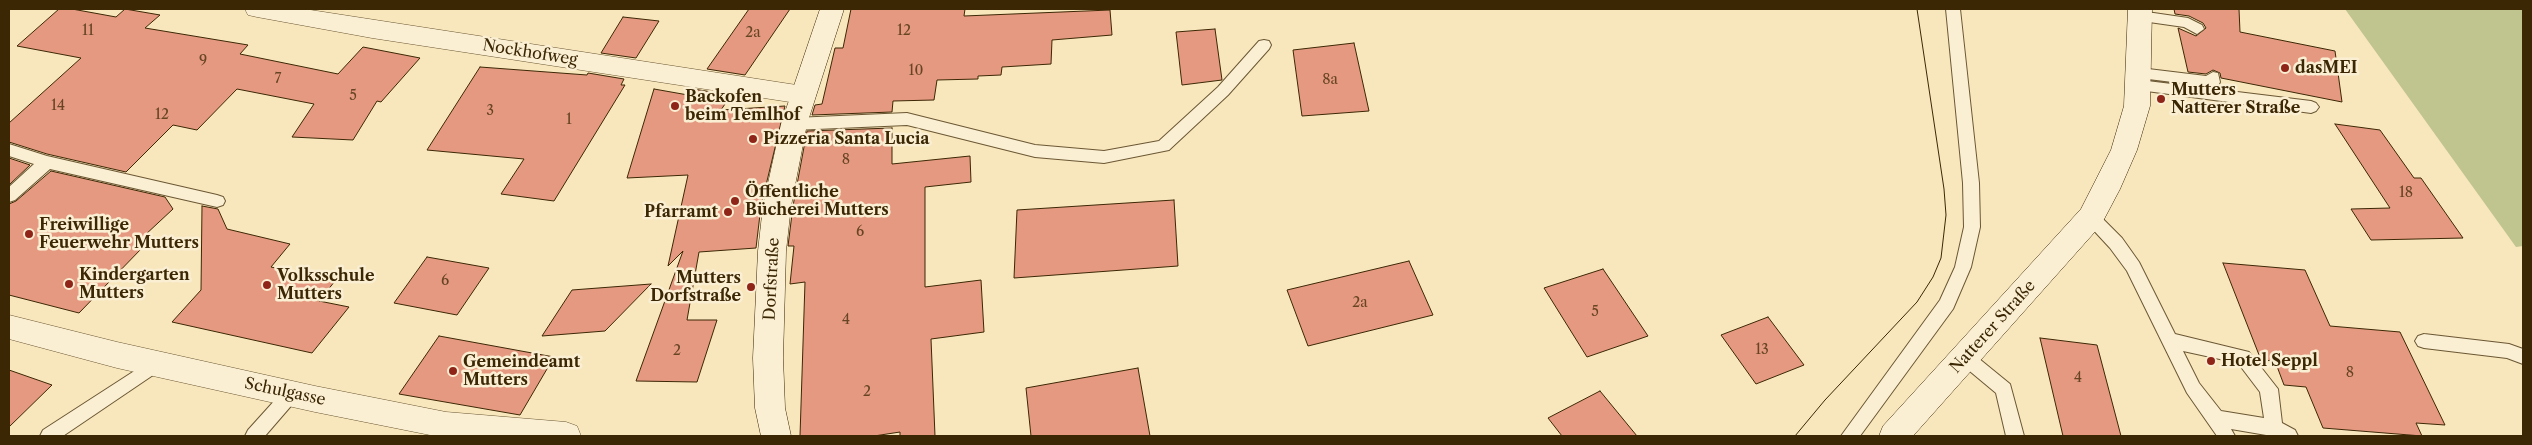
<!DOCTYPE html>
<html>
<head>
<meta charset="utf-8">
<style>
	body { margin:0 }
	#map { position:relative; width:2532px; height:445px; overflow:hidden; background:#f8e6bc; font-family:"Libre Caslon Text",serif }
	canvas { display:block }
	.frame { position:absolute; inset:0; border:10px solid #3c2705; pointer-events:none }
</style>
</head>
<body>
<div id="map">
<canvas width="2532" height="445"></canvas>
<div class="frame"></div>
</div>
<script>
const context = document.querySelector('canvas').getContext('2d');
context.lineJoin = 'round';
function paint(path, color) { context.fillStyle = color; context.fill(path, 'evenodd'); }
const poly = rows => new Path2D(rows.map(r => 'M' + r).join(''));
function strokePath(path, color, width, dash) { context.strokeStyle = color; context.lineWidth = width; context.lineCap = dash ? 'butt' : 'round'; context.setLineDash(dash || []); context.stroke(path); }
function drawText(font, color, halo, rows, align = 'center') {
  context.font = font + ' "Libre Caslon Text",serif'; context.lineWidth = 5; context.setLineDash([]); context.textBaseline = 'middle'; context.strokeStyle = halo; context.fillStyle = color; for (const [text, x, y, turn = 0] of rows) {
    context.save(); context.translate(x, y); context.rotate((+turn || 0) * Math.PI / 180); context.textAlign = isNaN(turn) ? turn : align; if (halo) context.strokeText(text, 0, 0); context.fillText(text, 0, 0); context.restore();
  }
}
const green = poly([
	[2345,9,2523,9,2523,246,2516,247]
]);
const building = poly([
	[59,9,72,9,116,17,125,9,160,15,145,28,248,45,240,54,338,74,363,47,420,58,381,102,377,101,353,140,292,137,314,104,237,89,197,130,173,125,126,172,47,154,9,142,9,123,81,58,17,46,59,9],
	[749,9,790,9,745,75,707,69,749,9],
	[851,9,965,9,964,16,1110,10,1112,35,1052,40,1051,64,1002,67,1001,75,978,76,978,79,937,80,934,100,893,101,892,112,812,115,815,105,822,104,835,48,843,48,851,9],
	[2174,9,2239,9,2240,32,2335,51,2342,102,2221,78,2220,73,2213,70,2206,74,2188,72,2178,28,2196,36,2206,28,2203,23,2189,16,2175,14,2174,9],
	[623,17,659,21,636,58,601,53,623,17],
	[1215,29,1222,80,1182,85,1176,32,1215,29],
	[1354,43,1369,111,1302,116,1293,50,1354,43],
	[480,67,587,75,588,73,624,79,621,85,625,85,554,201,501,194,524,159,427,150,480,67],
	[654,89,688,95,693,89,731,95,721,110,785,106,761,206,756,248,699,252,687,320,717,320,697,382,636,381,683,251,668,266,688,175,627,178,654,89],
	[2335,124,2380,130,2414,178,2421,178,2463,238,2371,240,2351,209,2390,208,2335,124],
	[892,128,892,164,970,156,971,182,925,187,925,287,981,280,984,332,931,339,935,436,900,436,900,432,874,436,800,436,805,282,790,284,794,246,788,246,793,206,807,131,892,128],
	[9,158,30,165,9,185,9,158],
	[51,171,165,197,173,209,144,236,142,248,79,313,9,295,9,204,16,201,51,171],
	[1174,200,1178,266,1014,278,1017,210,1174,200],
	[202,206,218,209,227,229,290,244,271,267,335,281,319,301,349,307,312,353,172,322,201,290,202,206],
	[427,257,489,268,457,315,394,303,427,257],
	[1409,261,1433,315,1308,346,1287,290,1409,261],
	[2223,263,2305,270,2330,326,2400,332,2445,425,2416,423,2422,436,2323,428,2306,387,2284,385,2275,361,2261,360,2223,263],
	[1603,269,1648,336,1587,357,1544,288,1603,269],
	[651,284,605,331,542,336,572,290,651,284],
	[1768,317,1804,365,1756,384,1721,335,1768,317],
	[439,336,554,357,520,415,399,394,439,336],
	[2040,338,2097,345,2121,436,2063,436,2040,338],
	[1138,368,1150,436,1031,436,1026,388,1138,368],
	[9,370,52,385,9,427,9,370],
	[1600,391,1637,436,1562,436,1548,418,1600,391]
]);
const lane = poly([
	[1946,9,1960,9,1979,183,1980,227,1971,267,1953,309,1860,436,1841,436,1940,300,1955,267,1964,227,1963,183,1946,9],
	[2140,11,2188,18,2202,25,2204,29,2197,34,2184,27,2135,20,2133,16,2140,11],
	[1264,40,1269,41,1271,45,1269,49,1228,95,1169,150,1104,163,1035,157,907,125,794,130,789,128,786,124,789,120,794,118,907,113,1035,145,1104,151,1159,141,1218,87,1259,41,1264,40],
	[2140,68,2206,76,2213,72,2218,73,2220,82,2218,86,2213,87,2140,78,2135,77,2133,73,2135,69,2140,68],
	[2139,80,2311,101,2316,103,2319,107,2316,111,2311,113,2139,90,2134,89,2132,85,2134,81,2139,80],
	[9,144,47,156,217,195,223,197,225,201,223,205,217,207,50,169,15,200,9,202,9,187,34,164,9,156,9,144],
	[2091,211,2097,213,2122,238,2139,262,2175,334,2249,352,2278,389,2282,423,2295,430,2298,436,2272,436,2231,429,2235,436,2217,436,2187,393,2127,271,2110,248,2085,221,2083,217,2085,213,2091,211],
	[2183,351,2238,363,2260,392,2264,418,2221,411,2199,383,2183,351],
	[2424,334,2509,344,2523,349,2523,364,2507,358,2424,348,2418,346,2415,341,2418,336,2424,334],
	[1966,351,1972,353,2010,384,2024,436,2006,436,1996,393,1960,363,1957,358,1960,353,1966,351],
	[156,357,162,359,165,364,162,369,63,436,40,436,43,430,156,357],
	[291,386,297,389,300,394,297,399,265,436,245,436,248,430,285,389,291,386]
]);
const street = poly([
	[245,9,304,9,803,86,812,88,816,95,812,102,803,104,372,38,257,17,248,15,245,9],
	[9,315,117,342,315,386,446,412,566,422,577,426,581,436,435,436,315,412,117,368,9,339,9,315]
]);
const secondary = poly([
	[820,9,844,9,807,124,791,206,786,251,783,358,785,408,791,436,761,436,755,408,753,358,758,251,763,206,781,124,820,9],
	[2128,9,2152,9,2150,106,2137,150,2120,189,2101,225,1913,436,1879,436,1883,426,2081,209,2111,150,2124,106,2128,9]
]);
const tram = poly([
	[1795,436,1825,400,1917,302,1933,277,1941,258,1946,215,1944,189,1917,9]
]);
const markers = [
	[2285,68,5,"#8f2418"],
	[2161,99,5,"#8f2418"],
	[675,106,5,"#8f2418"],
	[753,139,5,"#8f2418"],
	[735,201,5,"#8f2418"],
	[728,212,5,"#8f2418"],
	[29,234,5,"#8f2418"],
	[69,284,5,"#8f2418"],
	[267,285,5,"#8f2418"],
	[751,287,5,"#8f2418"],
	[2211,361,5,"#8f2418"],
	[453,371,5,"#8f2418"]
];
const numberNames = [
	["11",88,31],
	["12",904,31],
	["2a",753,33],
	["9",203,61],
	["10",916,71],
	["7",278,79],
	["8a",1330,80],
	["5",353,96],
	["14",58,106],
	["3",490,111],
	["12",162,115],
	["1",569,120],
	["8",846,160],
	["18",2406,193],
	["6",860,232],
	["6",445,281],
	["2a",1360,303],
	["5",1595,312],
	["4",846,320],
	["13",1762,350],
	["2",677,351],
	["8",2350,373],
	["4",2078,378],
	["2",867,392]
];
const streetNames = [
	["Nockhofweg",530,53,9],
	["Dorfstraße",772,279,-87],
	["Natterer Straße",1993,327,-48],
	["Schulgasse",285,392,12]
];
const poiNames = [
	["dasMEI",2295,68],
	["Mutters",2171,90],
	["Natterer Straße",2171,108],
	["Backofen",685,97],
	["beim Temlhof",685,115],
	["Pizzeria Santa Lucia",763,139],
	["Öffentliche",745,192],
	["Bücherei Mutters",745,210],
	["Pfarramt",718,212,"right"],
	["Freiwillige",39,225],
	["Feuerwehr Mutters",39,243],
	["Kindergarten",79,275],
	["Mutters",79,293],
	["Volksschule",277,276],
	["Mutters",277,294],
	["Mutters",741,278,"right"],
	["Dorfstraße",741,296,"right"],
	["Hotel Seppl",2221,361],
	["Gemeindeamt",463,362],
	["Mutters",463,380]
];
paint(green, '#c0c48e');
paint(building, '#e59981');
strokePath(building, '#3c2705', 1);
strokePath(lane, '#6b5733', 2);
strokePath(street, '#6b5733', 1);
strokePath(secondary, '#3c2705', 1);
paint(lane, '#faefd3');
paint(street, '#faefd3');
paint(secondary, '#faefd3');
strokePath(tram, '#3c2705', 1);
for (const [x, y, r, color] of markers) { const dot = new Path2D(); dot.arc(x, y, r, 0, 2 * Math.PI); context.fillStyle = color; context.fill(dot); strokePath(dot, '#faefd3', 2); }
drawText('14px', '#664424', null, numberNames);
drawText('16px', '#3c2705', '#faefd3', streetNames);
drawText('bold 16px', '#3c2705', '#faefd3', poiNames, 'left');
</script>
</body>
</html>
